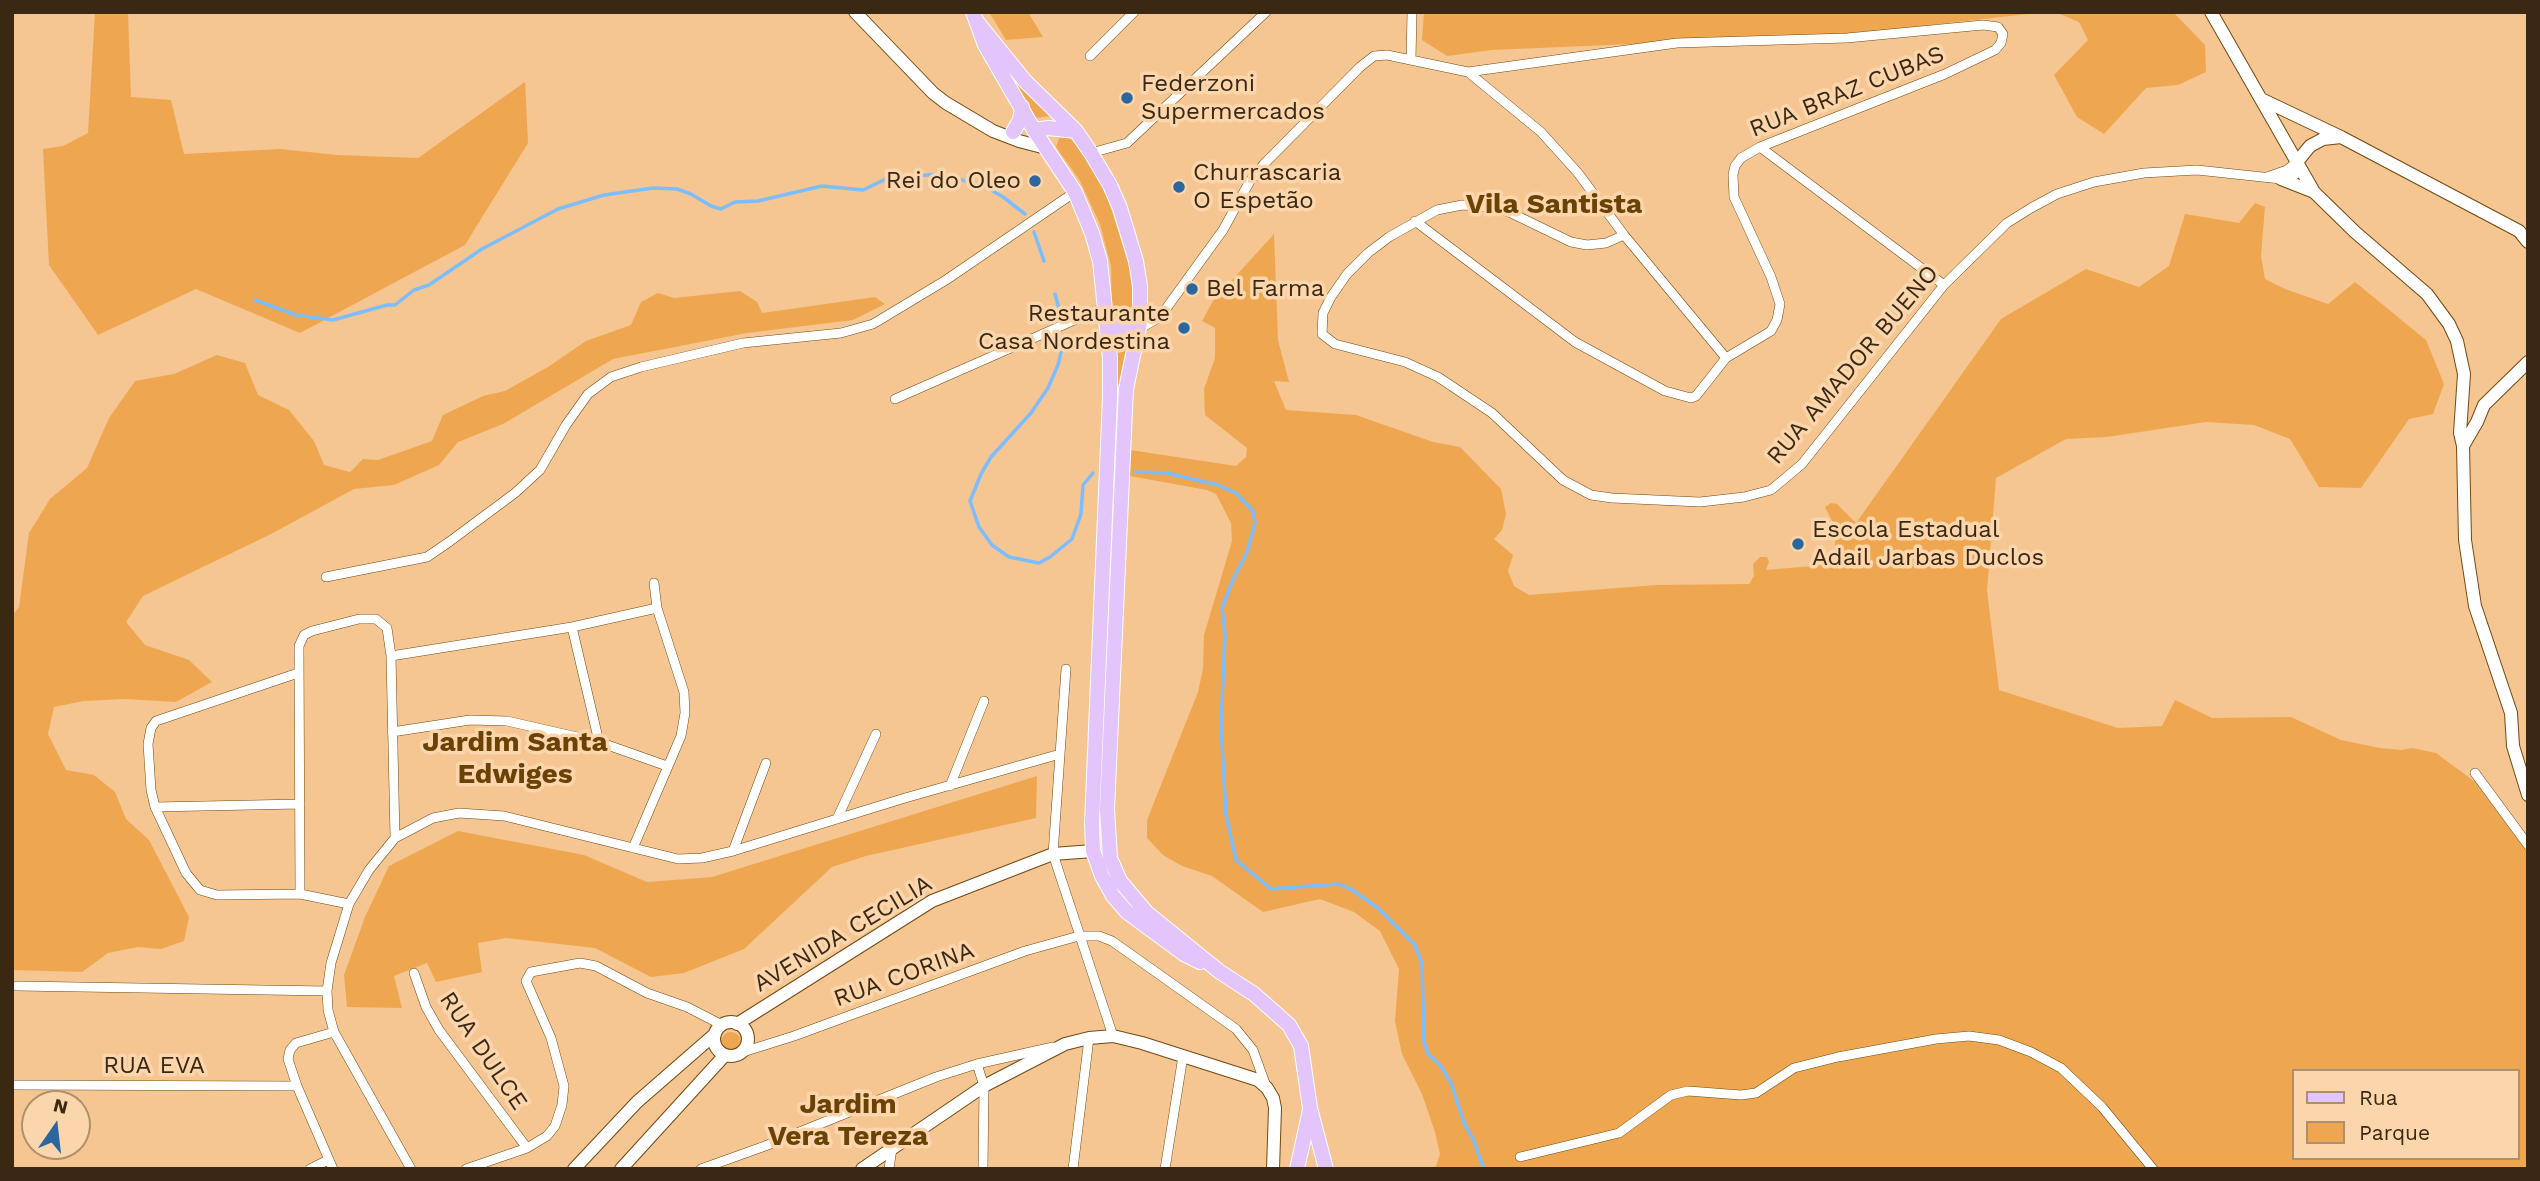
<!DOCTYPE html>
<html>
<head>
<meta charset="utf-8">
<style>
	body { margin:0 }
	#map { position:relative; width:2540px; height:1181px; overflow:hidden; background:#f5c691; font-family:"Work Sans",sans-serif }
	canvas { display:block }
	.frame { position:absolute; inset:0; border:14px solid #3a2813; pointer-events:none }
	.legend { position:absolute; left:2292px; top:1069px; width:228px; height:91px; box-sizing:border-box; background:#fbd5ab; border:2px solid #ae906e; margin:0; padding:9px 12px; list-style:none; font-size:21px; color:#3a2813 }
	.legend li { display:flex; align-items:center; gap:14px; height:35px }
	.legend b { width:35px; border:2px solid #ae906e }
	.north { position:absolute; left:21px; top:1090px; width:70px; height:70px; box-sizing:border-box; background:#fbd5ab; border:2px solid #ae906e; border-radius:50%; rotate:14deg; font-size:19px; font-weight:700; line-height:28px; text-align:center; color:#3a2813 }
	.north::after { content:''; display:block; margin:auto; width:24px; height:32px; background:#2b669e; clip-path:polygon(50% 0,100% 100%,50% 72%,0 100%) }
</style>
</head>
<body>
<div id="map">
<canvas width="2540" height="1181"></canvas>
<div class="frame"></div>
<ul class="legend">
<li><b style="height:9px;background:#e3c4fb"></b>Rua</li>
<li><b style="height:19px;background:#eea750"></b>Parque</li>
</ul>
<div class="north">N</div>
</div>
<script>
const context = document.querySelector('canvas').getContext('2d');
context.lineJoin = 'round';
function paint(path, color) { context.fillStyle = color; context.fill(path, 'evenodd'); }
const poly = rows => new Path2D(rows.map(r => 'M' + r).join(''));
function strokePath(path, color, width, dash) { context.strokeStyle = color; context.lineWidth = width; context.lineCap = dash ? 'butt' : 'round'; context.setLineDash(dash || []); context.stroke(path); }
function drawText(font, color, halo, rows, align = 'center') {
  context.font = font + ' "Work Sans",sans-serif'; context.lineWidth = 7; context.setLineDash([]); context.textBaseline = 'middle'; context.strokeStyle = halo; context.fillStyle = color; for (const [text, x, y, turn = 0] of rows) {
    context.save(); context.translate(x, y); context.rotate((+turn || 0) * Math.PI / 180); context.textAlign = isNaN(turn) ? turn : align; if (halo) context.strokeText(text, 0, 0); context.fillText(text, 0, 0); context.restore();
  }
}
const green = poly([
	[95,12,128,12,131,97,171,100,184,154,280,149,337,155,418,158,525,82,528,143,465,245,300,333,196,289,98,335,49,265,43,149,63,146,88,133],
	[989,12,1028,12,1043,37,1006,40],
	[1424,12,2046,12,1841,35,1492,50,1447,56,1422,40],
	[2055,12,2173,12,2205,45,2206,72,2178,85,2146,88,2104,134,2077,117,2054,75,2088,40,2079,22],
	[1007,69,1052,116,1034,118],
	[1060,136,1069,137,1082,152,1101,184,1109,202,1129,266,1135,302,1129,320,1123,322,1116,318,1112,312,1111,266,1100,224,1079,179,1056,147],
	[2255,203,2265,207,2261,256,2265,279,2285,289,2328,304,2355,282,2426,340,2444,384,2433,414,2409,419,2361,488,2319,487,2290,439,2254,425,2206,422,2107,437,2066,439,1996,478,1987,590,1999,690,2118,728,2162,726,2175,700,2212,718,2291,717,2341,740,2380,748,2402,750,2412,748,2436,753,2478,784,2528,852,2528,1169,1435,1169,1440,1154,1435,1132,1422,1094,1402,1054,1395,1021,1399,969,1380,931,1354,912,1320,899,1263,912,1212,876,1182,866,1163,855,1147,838,1147,820,1198,692,1203,669,1204,635,1232,541,1231,523,1216,494,1207,490,1130,476,1130,450,1236,466,1246,457,1247,448,1205,415,1204,389,1215,358,1215,328,1202,321,1213,301,1274,234,1278,340,1289,382,1274,381,1286,410,1356,415,1433,442,1460,447,1501,489,1506,514,1502,530,1494,539,1513,555,1508,571,1514,586,1529,595,1656,585,1749,584,1754,576,1753,564,1760,557,1767,557,1769,562,1766,570,1836,564,1834,525,1825,507,1831,503,1837,504,1856,523,2001,319,2086,269,2139,287,2169,266,2185,214,2239,223],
	[2293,1071,2517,1071,2517,1158,2293,1158],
	[740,291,757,302,762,313,875,297,885,304,853,320,747,333,613,359,503,424,458,442,439,465,394,485,354,489,273,533,143,596,126,622,145,645,189,660,212,682,176,702,125,699,84,701,54,707,48,734,66,770,94,775,115,792,126,819,149,840,189,917,184,941,161,949,138,947,108,953,82,972,12,970,12,616,19,607,29,533,50,499,87,468,109,418,135,381,174,374,217,355,245,363,258,395,289,410,314,441,324,465,350,472,363,459,378,460,432,441,443,415,483,396,505,391,548,367,586,341,631,325,641,302,658,293,674,298],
	[1115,343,1127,344,1116,396],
	[1037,776,1036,818,866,856,832,867,744,949,684,973,651,977,595,948,506,938,478,943,482,972,436,982,427,963,394,976,402,1008,347,1007,344,975,365,917,389,866,458,831,584,855,647,882,712,877],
	'721 1042a10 10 0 1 1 20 0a10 10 0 1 1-20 0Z'
]);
const stream = poly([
	[1034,232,1044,261],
	[1055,294,1061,316],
	[255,300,296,315,333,320,387,305,395,305,414,290,429,285,482,249,558,209,604,195,653,188,677,189,691,194,711,206,721,209,735,202,758,201,822,186,863,190,888,178,940,174,984,186,1003,197,1025,214],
	[1065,336,1058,365,1048,388,1031,413,991,457,981,474,970,501,979,527,992,545,1009,557,1039,563,1050,557,1072,539,1081,514,1083,485,1093,473],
	[1135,472,1167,473,1218,485,1236,493,1253,511,1255,523,1247,552,1232,582,1222,608,1225,634,1221,726,1226,815,1236,860,1271,889,1338,884,1351,889,1378,908,1415,945,1422,964,1424,1042,1428,1054,1440,1065,1451,1083,1464,1123,1473,1139,1484,1169]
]);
const street = poly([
	[1090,56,1134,12],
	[1411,60,1412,12],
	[1760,147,1944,285],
	[1091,153,1127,143,1266,12],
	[2267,177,2287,170,2297,162],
	[1415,221,1575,342,1665,391,1691,398,1696,396,1726,358,1771,331,1777,320,1780,304,1771,277,1734,197,1733,175,1735,166,1741,158,1760,147,1945,74,1995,50,2001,43,2003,34,1998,27,1983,25,1847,38,1677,43,1468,72],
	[1624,235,1606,243,1587,245,1571,242,1509,212,1488,207,1462,205,1437,210,1389,237,1368,253,1347,274,1331,297,1323,313,1322,334,1335,344,1405,362,1438,377,1492,413,1563,480,1591,495,1612,498,1700,502,1744,497,1771,490,1802,464,1944,285,2007,223,2031,208,2057,194,2094,182,2144,173,2197,170,2281,179,2291,178,2301,170],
	[1139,329,1160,317,1223,230,1250,181,1264,164,1360,67,1374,56,1387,55,1468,72,1541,132,1578,173,1624,235,1726,358],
	[895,399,1104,307],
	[326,577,427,557,449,542,515,493,540,470,566,425,588,394,611,377,641,367,743,343,841,333,873,324,946,280,1075,192],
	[572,627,599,742],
	[391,656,572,627,657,608],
	[1066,669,1053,854,1113,1036],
	[298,673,156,721,151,728,148,744,151,790,155,807,186,873,200,890,217,895,300,894,349,904],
	[392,732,470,720,507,721,599,742,667,766],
	[2475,773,2528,845],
	[950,786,984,701],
	[155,807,300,804],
	[837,819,876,734],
	[633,848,681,736,685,713,684,692,657,608,654,583],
	[733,851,766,763],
	[300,894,299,646,304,635,312,631,359,619,376,619,387,628,391,656,395,838],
	[414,973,426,1007,439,1030,527,1148],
	[17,986,327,991],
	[743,1052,794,1036,1025,951,1079,936,1099,936,1112,941,1236,1029,1253,1050,1266,1086],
	[977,1064,984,1086,983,1169],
	[12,1085,297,1086],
	[1520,1157,1619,1133,1671,1095,1688,1091,1741,1095,1756,1093,1794,1068,1838,1057,1936,1039,1969,1036,1999,1040,2031,1052,2061,1068,2102,1107,2153,1169],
	[310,1169,328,1160],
	[333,1169,297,1086,288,1059,290,1050,296,1043,334,1032],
	[411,1169,334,1032,328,1010,327,991,331,963,349,904,369,870,395,838,433,818,459,813,504,816,678,859,702,858,733,851,905,798,1060,754],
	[466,1169,527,1148,547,1136,555,1126,562,1105,564,1086,551,1038,526,981,531,972,580,963,596,966,647,993,687,1007,722,1025],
	[701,1169,765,1146,936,1077,977,1064,1053,1047],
	[889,1169,892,1148],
	[1073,1169,1089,1038],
	[1165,1169,1183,1056]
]);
const secondary = poly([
	[855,12,933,93,946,103,993,131,1019,141,1046,148],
	[2211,12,2314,192,2355,232,2427,294,2449,324,2457,341,2464,374,2460,433,2463,446,2465,540,2475,606,2511,713,2513,746,2528,795],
	[2261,99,2341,137,2519,231,2528,242],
	[2297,162,2310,146,2323,139,2341,137],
	[2281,179,2314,192],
	[2463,446,2477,422,2484,405,2528,362],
	'714 1039a17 17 0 1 1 34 0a17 17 0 1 1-34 0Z',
	[737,1024,932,901,1053,854,1093,851],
	[574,1169,637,1102,715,1034],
	[621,1169,725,1055],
	[862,1169,984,1086,1065,1044,1089,1038,1113,1036,1142,1043,1258,1080,1267,1088,1273,1098,1275,1108,1273,1169]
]);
const primary = poly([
	[973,12,985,45,1034,130,1075,192,1092,233,1100,261,1110,358,1110,397,1092,823,1093,851,1102,876,1113,896,1127,912,1184,954,1200,962],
	[978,23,1025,81,1076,131,1091,153,1110,185,1120,208,1136,261,1140,286,1140,322,1126,389,1107,809,1110,858,1120,881,1147,913,1220,972,1254,994,1289,1025,1301,1046,1310,1108,1326,1169],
	[1034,130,1048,128,1076,131],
	[1013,132,1020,120,1022,107],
	[1106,323,1121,332,1139,329],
	[1297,1169,1310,1110]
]);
const markers = [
	[1127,98,7,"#2b669e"],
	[1035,181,7,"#2b669e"],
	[1179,187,7,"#2b669e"],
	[1192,289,7,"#2b669e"],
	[1184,328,7,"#2b669e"],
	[1798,544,7,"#2b669e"]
];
const poiNames = [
	["Federzoni",1141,84],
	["Supermercados",1141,112],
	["Churrascaria",1193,173],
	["O Espetão",1193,201],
	["Rei do Oleo",1021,181,"right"],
	["Bel Farma",1206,289],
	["Restaurante",1170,314,"right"],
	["Casa Nordestina",1170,342,"right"],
	["Escola Estadual",1812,530],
	["Adail Jarbas Duclos",1812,558]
];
const streetNames = [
	["RUA BRAZ CUBAS",1847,92,-22],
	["RUA AMADOR BUENO",1853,365,-50],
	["AVENIDA CECILIA",843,934,-31],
	["RUA CORINA",904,975,-20],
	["RUA DULCE",483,1051,56],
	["RUA EVA",154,1066]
];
const quarterNames = [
	["Vila Santista",1554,205],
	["Jardim Santa",515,743],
	["Edwiges",515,775],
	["Jardim",848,1105],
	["Vera Tereza",848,1137]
];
paint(green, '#eea750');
strokePath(stream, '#7cbdff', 3.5);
strokePath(street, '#714911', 10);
strokePath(secondary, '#714911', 14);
strokePath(primary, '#fff', 16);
strokePath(street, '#fff', 9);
strokePath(secondary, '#fff', 12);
strokePath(primary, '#e3c4fb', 14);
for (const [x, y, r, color] of markers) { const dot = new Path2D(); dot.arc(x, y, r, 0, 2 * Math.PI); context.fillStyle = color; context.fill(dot); strokePath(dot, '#fbd5ab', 2.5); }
drawText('24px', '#3a2813', '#fbd5ab', poiNames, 'left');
drawText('24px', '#3a2813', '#fbd5ab', streetNames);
drawText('bold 28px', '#6a4206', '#fbd5ab', quarterNames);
</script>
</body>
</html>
